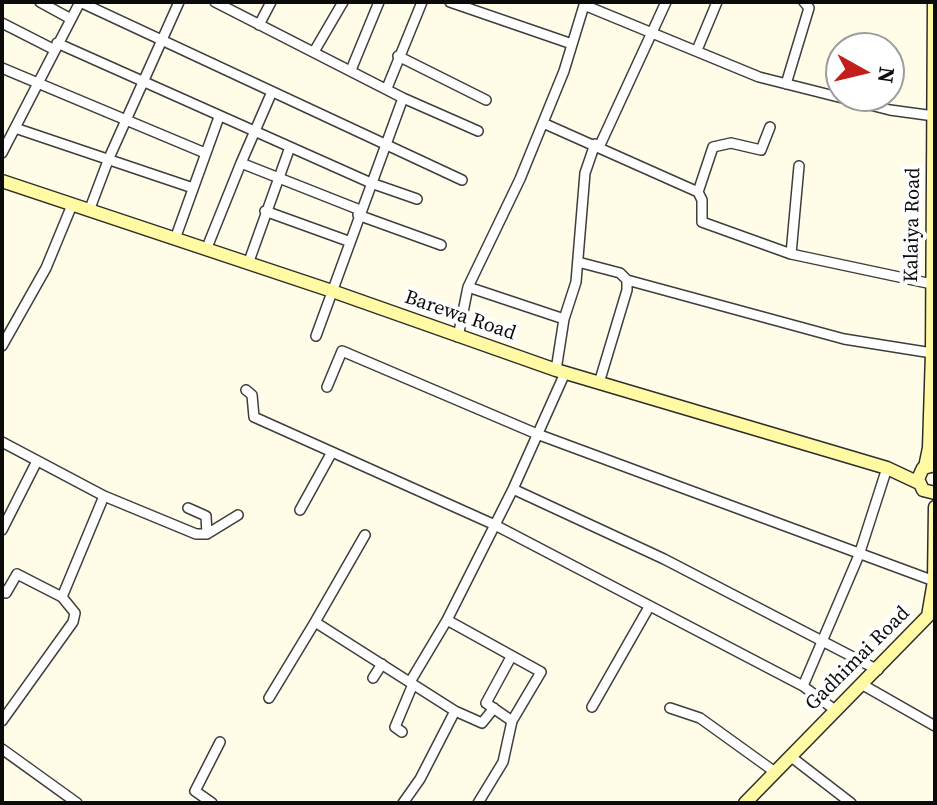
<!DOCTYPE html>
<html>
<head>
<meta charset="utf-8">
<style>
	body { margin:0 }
	#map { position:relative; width:937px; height:805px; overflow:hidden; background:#fffce8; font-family:"Source Serif 4",serif }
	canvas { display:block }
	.frame { position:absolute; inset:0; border:4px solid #0b0b0b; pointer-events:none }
	.north { position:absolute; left:825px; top:32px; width:80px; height:80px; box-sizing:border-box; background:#fff; border:2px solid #9d9d9d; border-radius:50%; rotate:98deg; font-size:22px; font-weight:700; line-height:32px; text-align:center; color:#0b0b0b }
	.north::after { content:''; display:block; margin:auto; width:28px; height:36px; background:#c11e1c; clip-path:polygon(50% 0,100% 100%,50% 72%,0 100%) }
</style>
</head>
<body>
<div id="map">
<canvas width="937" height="805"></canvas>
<div class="frame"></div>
<div class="north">N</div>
</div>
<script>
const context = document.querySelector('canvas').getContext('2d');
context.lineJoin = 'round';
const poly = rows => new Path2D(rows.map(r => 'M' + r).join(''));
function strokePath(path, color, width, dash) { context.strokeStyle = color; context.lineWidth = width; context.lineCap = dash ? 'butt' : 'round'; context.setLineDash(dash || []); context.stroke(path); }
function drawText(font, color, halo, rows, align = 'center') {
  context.font = font + ' "Source Serif 4",serif'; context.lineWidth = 8; context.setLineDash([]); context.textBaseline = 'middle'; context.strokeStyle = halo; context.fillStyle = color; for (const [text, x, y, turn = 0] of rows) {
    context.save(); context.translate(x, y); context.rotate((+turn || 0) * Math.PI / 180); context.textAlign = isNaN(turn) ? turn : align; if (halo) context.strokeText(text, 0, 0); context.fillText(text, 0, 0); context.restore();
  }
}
const street = poly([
	[40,2,71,19],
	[80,2,462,180],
	[215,2,403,98,478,131],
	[450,2,572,44],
	[584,5,759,77,890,110,934,116],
	[2,23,53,49],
	[259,25,271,2],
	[57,43,371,183,417,199],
	[315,50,343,2],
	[697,50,717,2],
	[398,56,486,100],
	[2,68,205,153],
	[351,70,379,2],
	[786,84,809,8,804,2],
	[387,88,422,2],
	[271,94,241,163,360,210],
	[543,123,698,192,702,200,702,222,791,254,932,284],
	[15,128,193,188],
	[600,145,666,2],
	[2,153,80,2],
	[698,192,713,147,731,143,761,150,770,127],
	[89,211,109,158,179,2],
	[265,211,348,241],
	[358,215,441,245],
	[175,239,219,117],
	[206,250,241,163],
	[791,254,799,166],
	[578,262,620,273,627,280,627,290,599,383],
	[248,264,290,147],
	[627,280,844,339,932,353],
	[468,287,564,319],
	[316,336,403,98],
	[458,337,468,287,520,179,564,71,585,2],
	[2,346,46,268,72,205],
	[556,370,564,319,576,282,585,173,595,144],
	[327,387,342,351,537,434,934,581],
	[246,390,252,395,254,417,495,525,803,686,835,710],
	[2,442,104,496],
	[513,489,664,559,878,670],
	[188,508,206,516,207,534],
	[300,510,332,452],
	[2,530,37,461],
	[2,590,6,593,17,574,62,597],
	[315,622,365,535],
	[373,678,382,664],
	[410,682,447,620],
	[863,685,935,726],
	[803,686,859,555,887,468],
	[269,698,315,622,455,711],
	[592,707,649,607],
	[670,708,700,718,775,772],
	[2,721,73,622,75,613,62,597,104,496,196,534,207,534,238,515],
	[512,721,541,672,447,620,513,489,565,373],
	[402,732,395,727,413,684],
	[2,749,77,803],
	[790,756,851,803],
	[212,803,195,791,220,742],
	[403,803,420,779,455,711,482,723,494,708],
	[478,803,503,762,512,721,486,703,511,657]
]);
const secondary = poly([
	[2,181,332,291,556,370,887,468,919,483],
	[935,465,923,468,918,479,923,490,935,493],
	[925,467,929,448,932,353,934,2],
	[745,803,928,616,934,581,935,507]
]);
const streetNames = [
	["Kalaiya Road",913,225,-89],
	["Barewa Road",460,316,19],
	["Gadhimai Road",858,659,-45]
];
strokePath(street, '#3e3e3e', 12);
strokePath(secondary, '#2d2d2d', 15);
strokePath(street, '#fff', 9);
strokePath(secondary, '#fffaa3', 12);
drawText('20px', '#0b0b0b', '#fff', streetNames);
</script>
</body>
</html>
